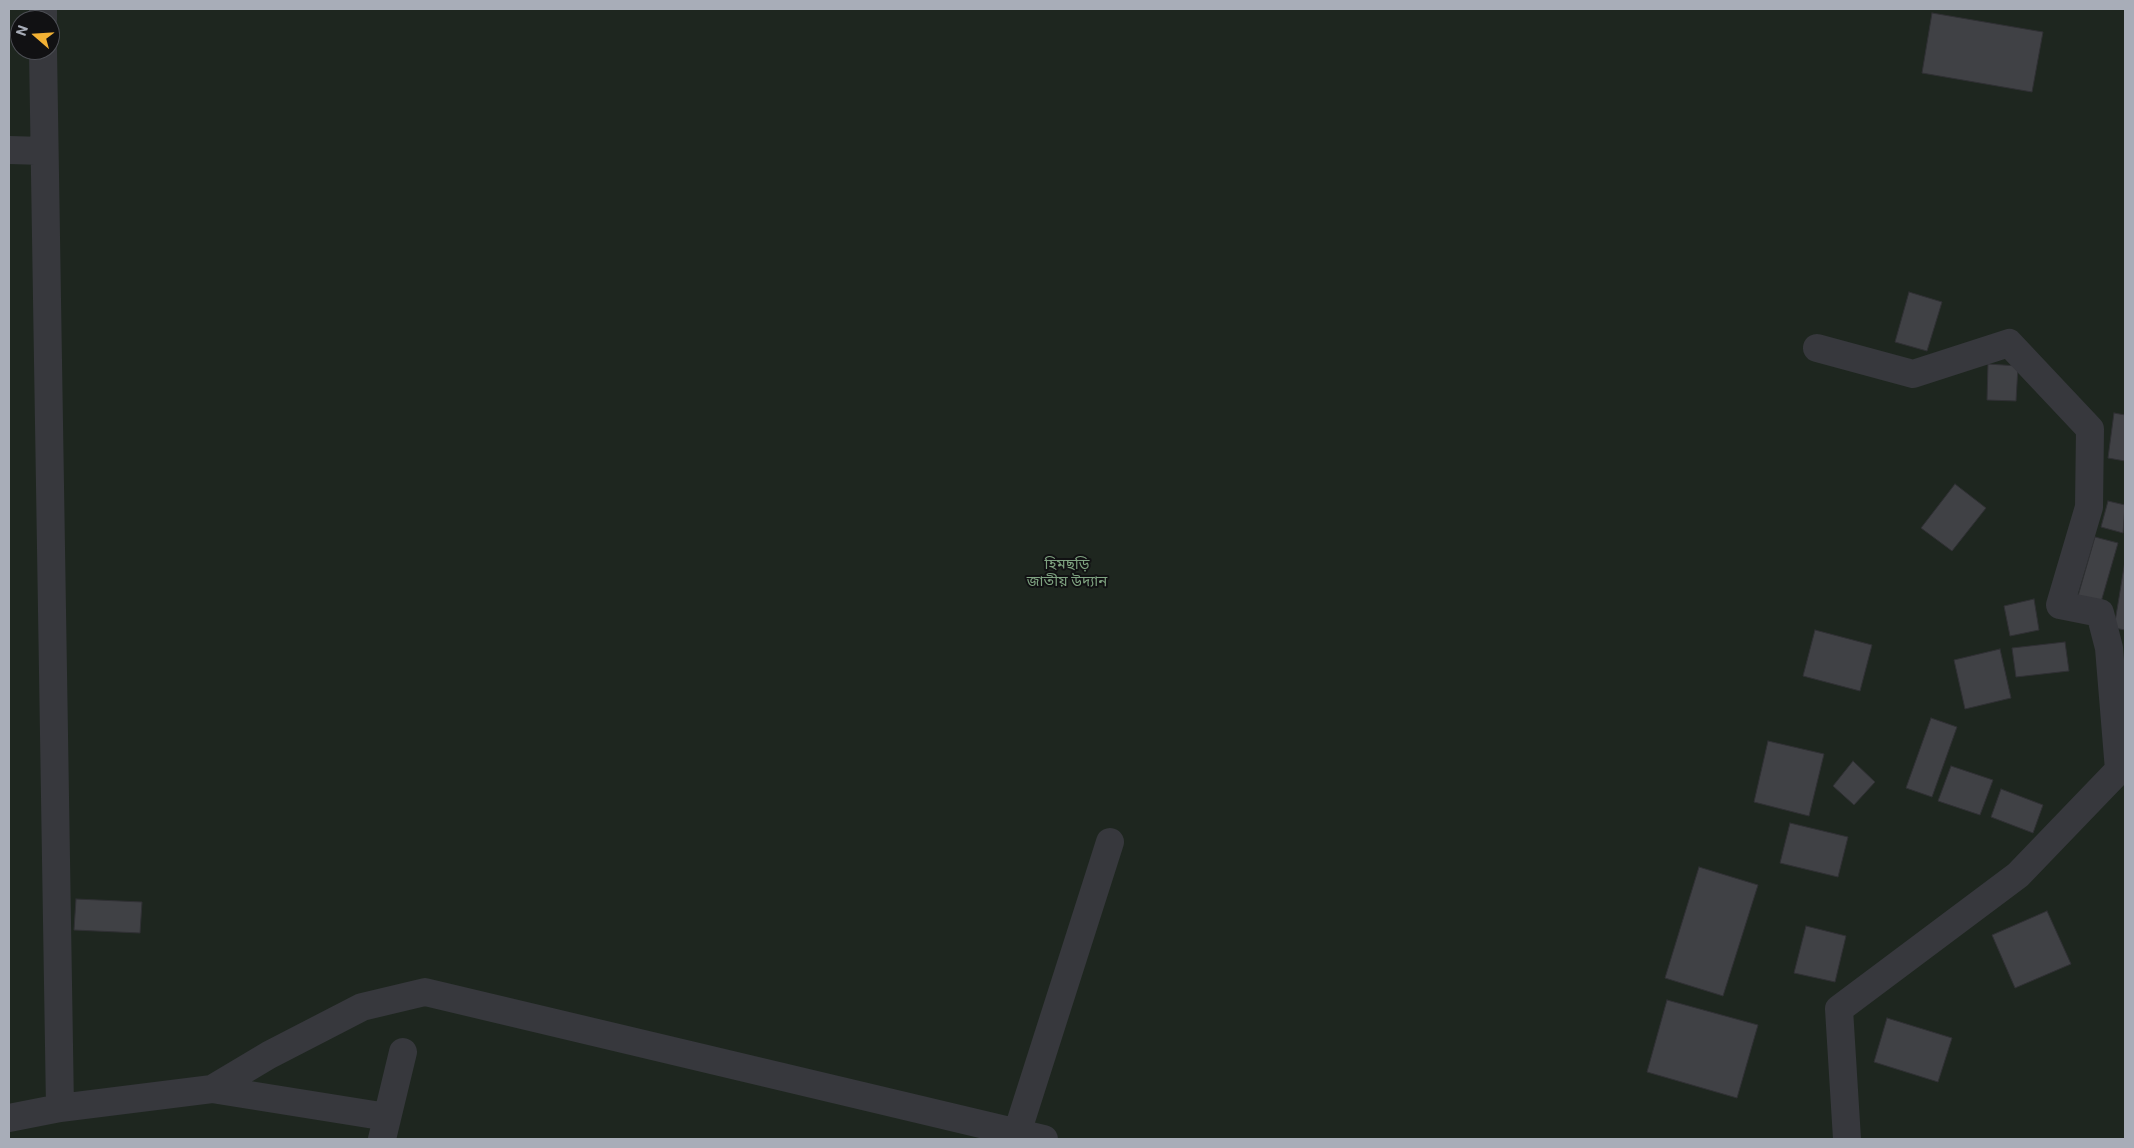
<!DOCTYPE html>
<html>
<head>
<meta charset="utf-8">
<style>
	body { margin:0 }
	#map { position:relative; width:2134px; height:1148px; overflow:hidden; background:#161618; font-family:Roboto,sans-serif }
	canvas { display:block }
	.frame { position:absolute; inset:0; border:10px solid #a8adb8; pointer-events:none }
	.north { position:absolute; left:10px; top:10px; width:50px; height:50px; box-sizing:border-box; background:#111113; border:1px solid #4d4f55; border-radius:50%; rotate:289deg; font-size:14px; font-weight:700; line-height:20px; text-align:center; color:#a8adb8 }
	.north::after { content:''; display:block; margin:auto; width:18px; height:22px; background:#f2b134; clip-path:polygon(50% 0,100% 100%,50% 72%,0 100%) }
</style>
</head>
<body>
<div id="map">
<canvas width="2134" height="1148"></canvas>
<div class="frame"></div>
<div class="north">N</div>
</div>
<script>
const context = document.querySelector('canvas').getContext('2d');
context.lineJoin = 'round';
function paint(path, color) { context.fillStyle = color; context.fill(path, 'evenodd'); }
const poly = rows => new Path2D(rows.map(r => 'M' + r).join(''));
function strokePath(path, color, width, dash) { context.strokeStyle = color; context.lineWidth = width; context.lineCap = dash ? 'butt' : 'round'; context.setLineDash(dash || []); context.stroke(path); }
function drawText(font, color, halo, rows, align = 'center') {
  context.font = font + ' Roboto,"Noto Sans Bengali",sans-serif'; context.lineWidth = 4; context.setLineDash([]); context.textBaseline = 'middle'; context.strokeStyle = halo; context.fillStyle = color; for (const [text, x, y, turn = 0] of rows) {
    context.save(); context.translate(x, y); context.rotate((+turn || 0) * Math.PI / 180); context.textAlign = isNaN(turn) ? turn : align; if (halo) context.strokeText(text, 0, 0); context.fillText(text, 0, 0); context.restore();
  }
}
const green = poly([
	[9,9,2125,9,2125,1139,9,1139],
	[20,20,50,20,50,50,20,50]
]);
const building = poly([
	[1932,13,2043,32,2032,92,1922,73,1932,13],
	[1909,292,1942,302,1927,351,1895,342,1909,292],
	[1988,364,2018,366,2016,401,1987,400,1988,364],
	[2114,413,2125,415,2125,461,2108,458,2114,413],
	[1955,484,1986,508,1952,551,1921,528,1955,484],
	[2108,501,2125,505,2123,533,2101,527,2108,501],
	[2095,537,2118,543,2101,602,2078,596,2095,537],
	[2125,561,2125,630,2114,628,2125,561],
	[2034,599,2039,630,2010,636,2004,606,2034,599],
	[1815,630,1872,645,1860,691,1803,676,1815,630],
	[2065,642,2069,671,2016,677,2012,648,2065,642],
	[2000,649,2011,698,1965,709,1954,660,2000,649],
	[1931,718,1957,727,1932,797,1906,788,1931,718],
	[1768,741,1824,754,1809,816,1754,802,1768,741],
	[1853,761,1875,782,1854,805,1833,786,1853,761],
	[1951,766,1993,780,1980,815,1938,801,1951,766],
	[2001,789,2043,805,2033,833,1991,817,2001,789],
	[1790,823,1848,837,1838,877,1780,863,1790,823],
	[1699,867,1758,885,1723,996,1665,978,1699,867],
	[76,899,142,902,140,933,74,930,76,899],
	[2047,911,2071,964,2015,988,1992,935,2047,911],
	[1806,926,1846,936,1835,982,1794,973,1806,926],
	[1667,1000,1758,1025,1737,1098,1647,1072,1667,1000],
	[1887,1018,1952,1038,1938,1082,1874,1062,1887,1018]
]);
const minor = poly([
	[43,9,43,20],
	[43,50,60,1108],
	[9,150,44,151],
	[1817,348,1913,374,2009,343,2090,429,2089,507,2060,605,2100,613,2109,648,2119,770,2018,875,1839,1009,1847,1139],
	[212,1089,387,1117],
	[9,1118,60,1108,212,1089,269,1055,362,1007,425,992,1044,1139],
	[1017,1133,1110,842],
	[382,1139,403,1052]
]);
const parkNames = [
	["হিমছড়ি",1067,565],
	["জাতীয় উদ্যান",1067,582]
];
paint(green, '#1e261f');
paint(building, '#404145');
strokePath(building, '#303034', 1);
strokePath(minor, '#37383d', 28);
drawText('15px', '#7fa381', '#111113', parkNames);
</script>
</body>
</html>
